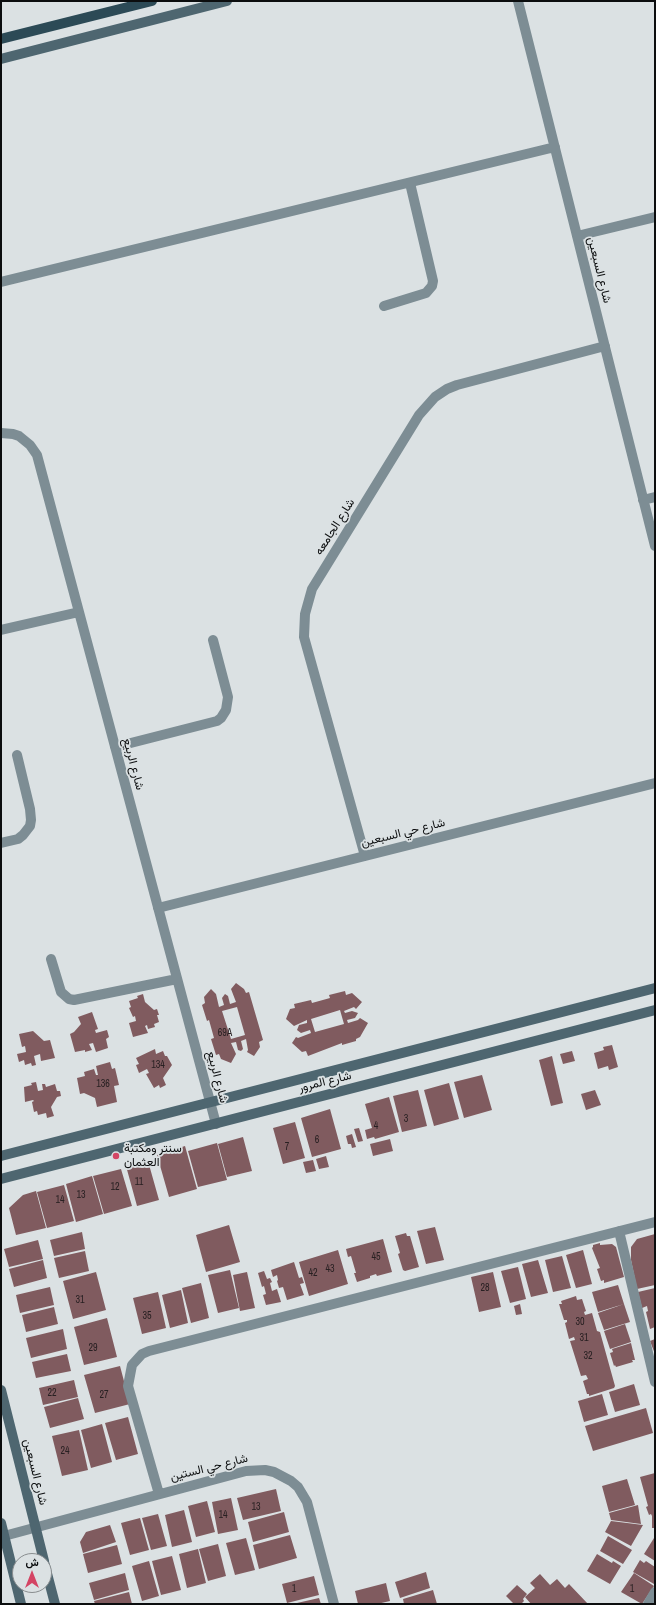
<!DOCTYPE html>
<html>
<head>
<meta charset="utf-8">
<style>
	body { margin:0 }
	#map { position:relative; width:656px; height:1605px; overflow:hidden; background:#dbe1e3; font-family:"Archivo Narrow",Vazirmatn,sans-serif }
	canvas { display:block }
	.frame { position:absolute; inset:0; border:2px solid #0b0d0e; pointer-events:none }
	.north { position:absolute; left:12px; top:1553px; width:40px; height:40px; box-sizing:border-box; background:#dbe1e3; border:1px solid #888c8e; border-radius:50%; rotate:0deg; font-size:11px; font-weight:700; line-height:16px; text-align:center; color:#0b0d0e }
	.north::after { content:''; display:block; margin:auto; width:14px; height:18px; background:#d44464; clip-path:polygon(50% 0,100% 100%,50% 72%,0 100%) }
</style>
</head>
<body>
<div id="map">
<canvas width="656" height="1605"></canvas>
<div class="frame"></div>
<div class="north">ش</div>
</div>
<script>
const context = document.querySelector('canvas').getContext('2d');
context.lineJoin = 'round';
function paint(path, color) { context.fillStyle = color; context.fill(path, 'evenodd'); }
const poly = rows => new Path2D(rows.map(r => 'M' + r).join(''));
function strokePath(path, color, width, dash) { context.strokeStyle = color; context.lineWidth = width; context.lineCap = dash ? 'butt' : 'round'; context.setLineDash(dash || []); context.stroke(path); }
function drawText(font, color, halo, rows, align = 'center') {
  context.font = font + ' "Archivo Narrow",Vazirmatn,sans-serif'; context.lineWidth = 3.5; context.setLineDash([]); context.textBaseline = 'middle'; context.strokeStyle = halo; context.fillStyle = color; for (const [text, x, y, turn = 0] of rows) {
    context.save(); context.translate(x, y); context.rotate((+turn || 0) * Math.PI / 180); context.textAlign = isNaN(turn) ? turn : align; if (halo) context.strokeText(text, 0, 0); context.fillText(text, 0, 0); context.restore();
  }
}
const building = poly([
	[236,983,244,989,246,993,249,992,263,1040,259,1042,260,1047,254,1056,247,1052,248,1050,246,1039,241,1041,243,1049,241,1051,238,1050,236,1042,231,1043,236,1054,231,1063,221,1059,219,1054,216,1055,211,1039,214,1038,209,1020,207,1021,202,1005,205,1003,204,997,211,989,216,994,219,1007,224,1005,222,998,225,994,228,996,230,1004,236,1002,231,989],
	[237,1007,245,1035,231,1039,222,1011],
	[345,991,346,995,352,993,362,1002,356,1009,354,1007,344,1011,345,1013,352,1011,358,1013,355,1018,347,1020,348,1023,358,1020,360,1018,368,1023,360,1037,356,1039,356,1041,342,1045,342,1043,308,1056,306,1051,302,1052,292,1043,296,1037,298,1038,311,1033,310,1030,301,1033,297,1030,299,1025,307,1023,307,1020,294,1026,286,1019,290,1009,295,1008,294,1004,311,1000,312,1003,330,998,329,995],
	[340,1010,344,1024,315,1032,311,1019],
	[143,994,145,1002,154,1010,157,1009,159,1015,157,1015,159,1022,154,1024,155,1027,148,1029,147,1025,145,1026,148,1033,133,1037,129,1023,136,1021,135,1016,133,1017,129,1008,131,1007,129,1001,138,998,137,996],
	[92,1012,98,1029,95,1030,96,1033,107,1030,109,1037,106,1039,108,1048,96,1052,93,1043,89,1044,92,1050,85,1052,85,1050,75,1052,70,1034,74,1032,81,1024,78,1017],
	[33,1031,44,1041,50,1040,55,1058,41,1061,40,1054,34,1056,36,1065,32,1066,31,1063,25,1065,24,1060,19,1062,17,1054,26,1052,25,1046,22,1047,19,1034],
	[612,1045,618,1067,609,1070,608,1066,598,1069,594,1053,604,1050,603,1047],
	[155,1049,156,1054,163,1051,165,1056,167,1056,172,1065,163,1078,166,1085,160,1088,159,1085,154,1088,146,1074,149,1073,147,1069,139,1073,136,1065,139,1064,136,1058],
	[572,1051,575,1061,563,1064,560,1054],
	[552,1056,563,1103,551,1106,539,1060],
	[110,1062,112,1069,115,1068,119,1085,114,1086,117,1102,97,1107,95,1098,84,1093,80,1094,77,1078,85,1076,84,1072,94,1069,96,1075,98,1075,96,1066],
	[482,1075,492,1110,464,1118,454,1082],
	[36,1082,38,1091,43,1090,42,1084,45,1084,46,1087,55,1084,57,1091,60,1091,61,1096,57,1097,51,1107,54,1116,47,1118,46,1113,38,1115,37,1111,34,1112,32,1102,34,1101,33,1100,25,1102,24,1087,32,1085,31,1083],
	[449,1083,459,1119,434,1126,424,1090],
	[418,1090,427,1126,402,1132,393,1096],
	[595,1090,601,1105,586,1110,581,1094],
	[389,1097,399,1132,375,1139,374,1137,367,1139,365,1130,372,1128,365,1104],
	[330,1109,341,1149,312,1157,301,1118],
	[295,1122,305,1158,283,1164,273,1128],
	[359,1128,363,1141,358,1142,354,1129],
	[352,1134,356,1147,352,1148,351,1144,348,1144,346,1136],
	[243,1137,252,1171,227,1177,218,1144],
	[390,1139,393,1151,373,1156,370,1144],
	[217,1143,227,1180,198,1187,188,1151],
	[185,1146,197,1189,169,1197,157,1155],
	[326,1156,329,1167,319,1169,316,1159],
	[313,1160,316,1171,306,1173,303,1162],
	[148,1161,159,1200,137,1206,126,1166],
	[121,1169,132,1206,104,1214,93,1176],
	[92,1176,103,1214,76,1222,66,1184],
	[64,1185,74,1221,47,1228,37,1192],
	[36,1191,46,1228,16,1235,9,1208,23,1195],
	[229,1225,240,1262,206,1272,196,1235],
	[435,1227,444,1260,426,1264,417,1231],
	[82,1232,85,1249,54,1256,50,1240],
	[406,1233,407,1236,410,1236,419,1267,405,1271,403,1270,398,1254,400,1253,395,1236],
	[655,1234,655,1261,641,1264,655,1261,655,1285,637,1289,631,1260,631,1247,637,1239],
	[383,1239,392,1272,377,1276,376,1274,370,1276,370,1278,357,1282,354,1273,356,1273,351,1256,348,1257,346,1249],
	[38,1240,43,1259,9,1267,4,1249],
	[600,1243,600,1245,612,1244,616,1247,624,1277,604,1283,604,1280,601,1281,597,1269,600,1268,592,1248,593,1247,593,1245],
	[338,1250,348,1284,309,1296,299,1262],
	[583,1250,592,1284,576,1288,566,1255],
	[85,1251,89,1271,59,1278,54,1258],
	[562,1256,571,1288,553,1292,545,1260],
	[43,1260,47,1278,14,1287,9,1269],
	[538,1260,548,1293,531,1297,522,1264],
	[294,1262,299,1278,302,1277,304,1283,300,1284,304,1295,287,1300,283,1287,279,1288,277,1281,278,1280,277,1275,273,1277,271,1270],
	[518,1267,526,1299,510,1303,501,1271],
	[230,1270,239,1308,218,1313,208,1275],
	[264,1271,267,1279,270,1278,272,1282,270,1283,272,1291,277,1289,281,1302,266,1305,263,1295,266,1294,264,1286,262,1287,258,1273],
	[96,1272,106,1310,73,1319,63,1281],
	[247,1272,255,1308,240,1311,233,1275],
	[493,1272,501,1307,479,1312,471,1277],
	[201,1283,209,1318,191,1323,182,1288],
	[618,1285,624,1304,598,1312,592,1292],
	[50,1287,54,1305,20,1313,16,1295],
	[655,1288,655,1327,650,1329,646,1312,648,1311,647,1306,642,1308,638,1292],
	[181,1290,188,1323,170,1328,162,1295],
	[158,1292,166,1328,142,1334,133,1298],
	[576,1296,577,1300,582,1299,586,1311,584,1312,585,1315,592,1313,597,1331,600,1332,615,1386,614,1388,589,1396,589,1394,587,1394,583,1381,588,1379,586,1375,581,1376,570,1341,575,1340,574,1337,569,1339,565,1323,567,1322,567,1320,564,1320,559,1304,562,1304,561,1301],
	[520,1304,522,1314,516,1315,514,1306],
	[624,1304,630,1322,604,1330,598,1313],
	[54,1307,58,1324,26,1332,22,1315],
	[107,1318,117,1357,84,1365,74,1327],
	[625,1324,631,1342,610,1349,604,1331],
	[63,1329,67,1349,31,1358,26,1338],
	[655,1339,655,1354,650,1341],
	[631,1343,635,1360,632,1360,633,1362,616,1367,615,1365,614,1366,610,1353,613,1352,612,1349],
	[67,1354,71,1371,36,1378,32,1362],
	[120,1366,130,1404,95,1413,84,1375],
	[74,1380,78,1397,43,1405,39,1388],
	[634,1384,640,1405,615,1412,609,1392],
	[602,1394,608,1415,584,1422,578,1401],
	[78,1398,84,1419,50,1428,44,1407],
	[646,1408,653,1433,593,1451,585,1426],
	[128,1417,138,1454,116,1460,105,1423],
	[102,1424,112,1462,91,1468,81,1430],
	[79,1430,88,1470,62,1476,52,1436],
	[655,1473,655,1528,652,1528,652,1516,651,1514,649,1515,646,1507,648,1506,640,1477],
	[627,1479,635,1505,609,1512,602,1486],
	[276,1489,281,1511,243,1520,237,1498],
	[231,1498,238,1530,218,1534,212,1502],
	[207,1501,215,1532,196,1537,188,1506],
	[638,1505,641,1524,611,1520,609,1513],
	[184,1510,192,1542,172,1547,165,1515],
	[284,1512,289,1532,253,1542,248,1522],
	[158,1514,167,1546,151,1550,142,1518],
	[140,1518,149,1550,130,1555,121,1523],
	[611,1521,643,1525,631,1546,605,1532],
	[110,1525,116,1542,83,1553,80,1542,86,1532],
	[290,1535,297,1558,259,1569,253,1545],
	[608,1536,632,1550,623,1564,600,1551],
	[246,1538,255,1570,235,1575,226,1543],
	[654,1538,655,1539,655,1561,644,1554],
	[218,1544,226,1576,208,1581,199,1549],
	[117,1545,122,1564,88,1573,83,1554],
	[198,1549,206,1583,187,1588,179,1554],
	[597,1554,612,1563,613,1561,621,1566,610,1584,587,1571],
	[172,1556,181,1590,161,1595,152,1561],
	[640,1560,644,1563,646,1561,655,1567,654,1584,633,1572],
	[149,1561,159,1596,142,1601,132,1566],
	[426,1572,430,1588,400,1598,395,1582],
	[125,1573,129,1590,94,1600,89,1583],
	[634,1573,654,1586,642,1604,621,1592],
	[540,1574,550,1585,557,1579,565,1588,569,1584,588,1604,531,1604,525,1597,535,1588,530,1583],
	[314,1576,319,1595,287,1603,282,1584],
	[386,1583,390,1601,377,1604,358,1604,355,1591],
	[517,1585,527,1594,523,1599,524,1601,521,1604,514,1604,506,1596],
	[433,1590,437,1604,404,1604,403,1599],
	[129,1592,132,1604,95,1604,94,1601],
	[319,1598,321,1604,297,1604,297,1603]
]);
const street = poly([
	[518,1,655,546],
	[577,236,655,217],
	[1,282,555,147],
	[384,306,426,293,432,286,433,281,410,183],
	[1,433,13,434,19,436,30,445,37,455,216,1124],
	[643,500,655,497],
	[1,630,79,612],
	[115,747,217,721,221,718,226,710,228,697,213,640],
	[1,843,18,839,23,835,30,826,31,820,30,809,17,755],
	[365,856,304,637,305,614,312,589,419,415,435,397,447,389,457,385,605,346],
	[158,908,655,783],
	[51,959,61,992,69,999,74,1000,177,979],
	[619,1231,655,1382],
	[159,1494,128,1386,132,1365,142,1354,149,1351,655,1222],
	[4,1536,246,1471,265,1470,274,1472,291,1481,298,1487,307,1502,334,1604],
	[648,1604,655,1592]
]);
const secondary = poly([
	[1,59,227,1],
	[1,1156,655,988],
	[1,1179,655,1010],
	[1,1390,44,1561],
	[1,1523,21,1604],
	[44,1562,55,1604]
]);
const primary = poly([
	[1,39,152,1]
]);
const markers = [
	[116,1156,4,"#d44464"]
];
const numberNames = [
	["69A",225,1033],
	["134",158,1065],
	["136",103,1084],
	["3",406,1119],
	["4",376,1126],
	["6",317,1140],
	["7",287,1147],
	["11",139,1182],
	["12",115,1187],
	["13",81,1195],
	["14",60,1200],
	["45",376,1257],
	["43",330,1269],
	["42",313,1273],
	["28",485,1288],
	["31",80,1300],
	["35",147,1316],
	["30",580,1322],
	["31",584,1338],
	["29",93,1348],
	["32",588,1356],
	["22",52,1393],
	["27",104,1395],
	["24",65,1451],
	["13",256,1507],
	["14",223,1515],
	["1",294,1589],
	["1",632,1589]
];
const streetNames = [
	["شارع السبعين",599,270,76],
	["شارع الجامعه",335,527,-58],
	["شارع الربيع",133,764,75],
	["شارع حي السبعين",403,833,-14],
	["شارع الربيع",217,1077,75],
	["شارع المرور",325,1082,-14],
	["شارع حي الستين",209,1468,-14],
	["شارع السبعين",35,1472,76]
];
const poiNames = [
	["سنتر ومكتبة",124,1149],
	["العثمان",124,1163]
];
paint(building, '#805b5f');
strokePath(street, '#7d8d94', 10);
strokePath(secondary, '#4e6670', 10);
strokePath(primary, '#2c4a56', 10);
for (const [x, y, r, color] of markers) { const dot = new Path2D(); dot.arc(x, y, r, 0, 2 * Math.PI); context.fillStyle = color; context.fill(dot); strokePath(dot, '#dbe1e3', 1.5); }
drawText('10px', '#282022', null, numberNames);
drawText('12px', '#0b0d0e', '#dbe1e3', streetNames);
drawText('12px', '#0b0d0e', '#dbe1e3', poiNames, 'left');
</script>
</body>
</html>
